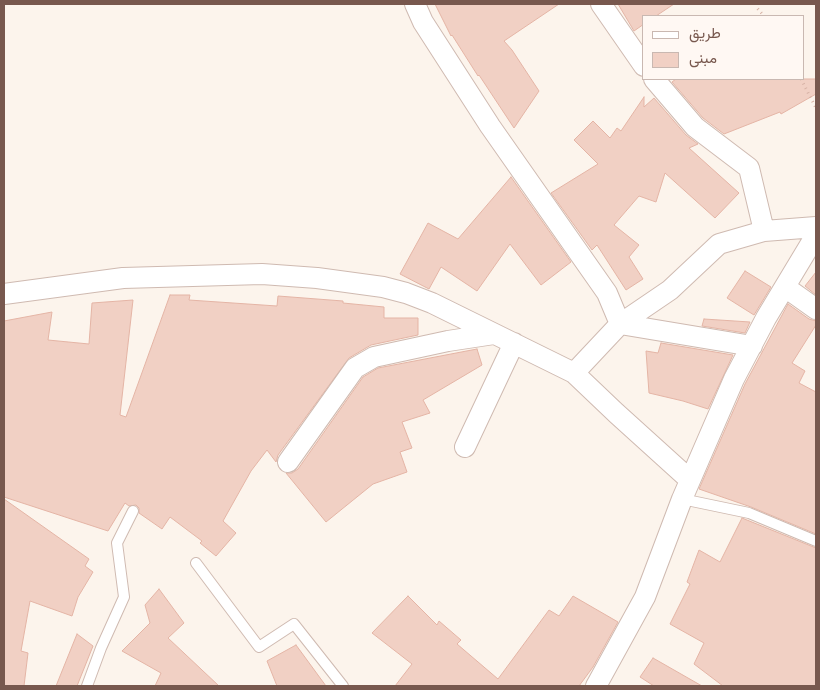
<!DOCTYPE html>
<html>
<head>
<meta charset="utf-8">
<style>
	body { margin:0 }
	#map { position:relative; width:820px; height:690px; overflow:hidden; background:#fcf4ec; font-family:Roboto,Vazirmatn,sans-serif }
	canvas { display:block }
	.frame { position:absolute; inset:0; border:5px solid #78584e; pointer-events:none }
	.legend { position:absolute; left:642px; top:15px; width:162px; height:65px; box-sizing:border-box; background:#fff8f3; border:1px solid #c9b8b1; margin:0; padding:6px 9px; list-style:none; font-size:15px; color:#78584e }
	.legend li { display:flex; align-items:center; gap:10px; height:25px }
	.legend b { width:25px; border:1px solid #c9b8b1 }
</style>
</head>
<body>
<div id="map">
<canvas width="820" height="690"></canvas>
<div class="frame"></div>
<ul class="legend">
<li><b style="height:6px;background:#fff"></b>طريق</li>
<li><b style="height:14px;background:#f1d0c4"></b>مبنى</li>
</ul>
</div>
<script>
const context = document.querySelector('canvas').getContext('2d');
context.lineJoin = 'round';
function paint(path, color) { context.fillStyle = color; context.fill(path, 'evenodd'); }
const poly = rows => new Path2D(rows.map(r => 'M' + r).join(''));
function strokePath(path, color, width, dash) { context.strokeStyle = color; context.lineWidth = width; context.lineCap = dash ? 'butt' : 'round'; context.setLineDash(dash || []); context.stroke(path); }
const building = poly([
	[435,4,559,4,504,41,512,50,539,91,514,128,479,75,478,76,452,35,451,36,435,4],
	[618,4,674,4,656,16,644,16,644,24,634,31,618,4],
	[676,79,816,79,816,94,781,114,780,112,724,134,703,118,672,82,676,79],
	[644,97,644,107,654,98,686,135,698,144,689,148,739,193,715,218,665,173,656,202,639,196,614,225,639,245,629,257,643,279,626,290,597,245,592,250,551,193,598,164,574,140,593,121,610,138,617,128,621,131,644,97],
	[511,177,571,262,541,285,510,244,477,291,441,267,429,289,400,274,428,223,458,239,511,177],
	[745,271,771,287,754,315,727,298,745,271],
	[816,272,816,295,805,286,816,272],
	[170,295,190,295,189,300,277,306,278,296,343,301,343,303,384,307,384,318,418,318,418,335,371,345,349,358,278,455,276,462,267,450,251,471,223,521,236,533,216,556,200,543,202,541,170,517,162,529,139,513,139,508,136,505,129,506,125,503,108,531,4,497,4,321,52,312,48,340,89,344,92,303,133,300,120,415,126,417,170,295],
	[788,304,809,319,816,321,816,325,792,363,805,371,799,383,816,392,816,534,751,507,699,489,745,384,788,304],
	[704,319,750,322,745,333,702,326,704,319],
	[661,343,733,355,708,409,683,401,649,393,646,351,658,353,661,343],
	[477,349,482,365,423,400,430,413,402,422,412,448,400,452,407,472,373,484,326,522,286,473,292,473,298,469,363,377,378,368,477,349],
	[4,499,89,559,85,566,93,572,78,597,72,616,30,601,21,651,28,653,24,686,4,686,4,499],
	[742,518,816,548,816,686,723,686,694,664,704,643,670,624,690,584,687,582,699,550,720,562,742,518],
	[159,589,184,623,168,638,219,686,155,686,161,673,122,651,150,623,145,605,159,589],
	[408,596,437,625,439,621,461,640,457,644,498,679,549,610,559,616,573,596,618,622,593,667,579,686,395,686,412,664,372,633,408,596],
	[77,634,93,646,77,686,56,686,77,634],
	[296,645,326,686,277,686,267,661,296,645],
	[653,658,702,686,654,686,640,677,653,658]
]);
const path = poly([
	[757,4,757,8,764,16],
	[801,79,816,108]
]);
const lane = poly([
	[682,499,749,513,816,541],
	[196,563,259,647,294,624,343,686],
	[87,686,101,648,124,597,117,543,133,511]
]);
const street = poly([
	[415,4,423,22,490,126,607,293,620,324,752,346],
	[601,4,644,66],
	[654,79,695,127,749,168,764,231],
	[785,287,816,309],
	[4,294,123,278,262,274,317,278,383,287,406,293,432,303,574,373,616,413,690,480],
	[574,373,620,324,670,290,719,244,764,231,816,227],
	[465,447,514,343],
	[288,462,355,368,374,357,448,341,494,334],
	[596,686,645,597,682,499,734,379,766,318,816,235]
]);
paint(building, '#f1d0c4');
strokePath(building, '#e4b4a5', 1);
strokePath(lane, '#cfbab1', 12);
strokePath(street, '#cfbab1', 22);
strokePath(path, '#d7b3a6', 3, [1, 4]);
strokePath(lane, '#fff', 10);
strokePath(street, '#fff', 20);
</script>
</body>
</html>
